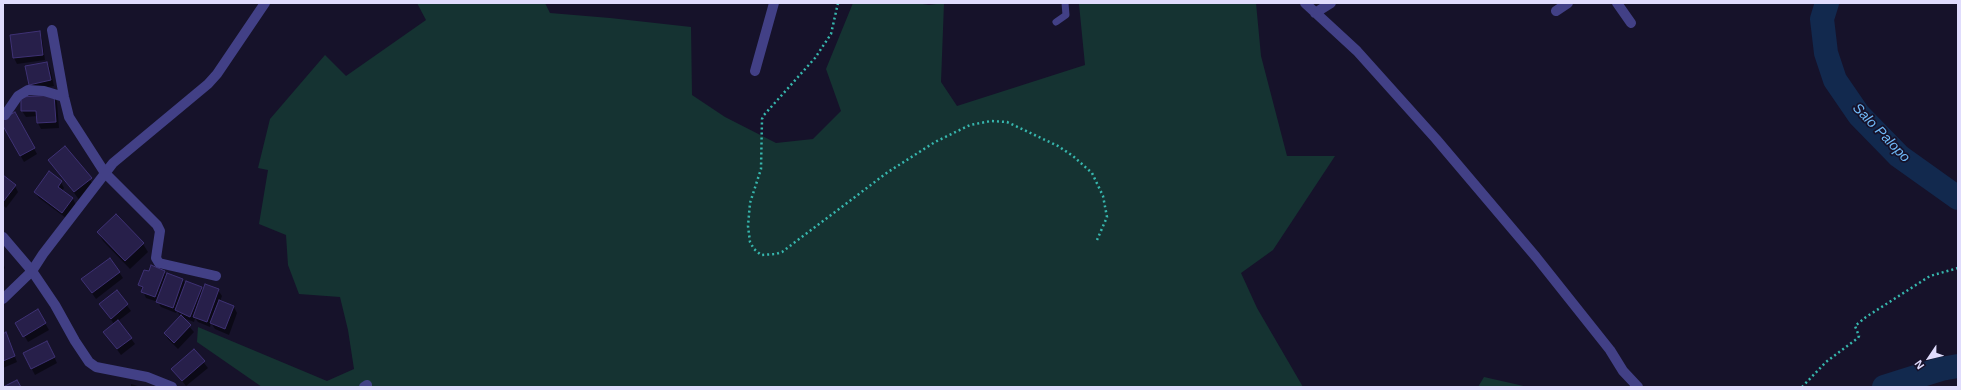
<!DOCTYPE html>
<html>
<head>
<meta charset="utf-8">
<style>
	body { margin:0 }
	#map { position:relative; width:1961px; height:390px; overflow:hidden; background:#16122a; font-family:Arial,sans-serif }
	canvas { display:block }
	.frame { position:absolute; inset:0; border:4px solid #e0dcfd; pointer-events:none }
	.north { position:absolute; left:1909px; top:338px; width:40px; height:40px; -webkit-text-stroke:3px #16122a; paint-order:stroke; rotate:235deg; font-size:11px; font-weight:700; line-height:16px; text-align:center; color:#e0dcfd }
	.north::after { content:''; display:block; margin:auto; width:14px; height:18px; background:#e0dcfd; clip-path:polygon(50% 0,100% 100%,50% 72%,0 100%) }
</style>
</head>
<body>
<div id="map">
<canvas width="1961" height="390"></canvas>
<div class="frame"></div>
<div class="north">N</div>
</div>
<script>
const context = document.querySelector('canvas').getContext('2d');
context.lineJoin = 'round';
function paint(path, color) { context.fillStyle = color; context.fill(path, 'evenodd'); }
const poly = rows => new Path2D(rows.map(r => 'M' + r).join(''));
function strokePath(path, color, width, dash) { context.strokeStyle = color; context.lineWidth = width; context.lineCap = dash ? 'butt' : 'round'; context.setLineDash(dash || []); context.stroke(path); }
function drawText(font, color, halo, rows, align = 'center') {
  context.font = font + ' Arial,sans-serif'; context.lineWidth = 3.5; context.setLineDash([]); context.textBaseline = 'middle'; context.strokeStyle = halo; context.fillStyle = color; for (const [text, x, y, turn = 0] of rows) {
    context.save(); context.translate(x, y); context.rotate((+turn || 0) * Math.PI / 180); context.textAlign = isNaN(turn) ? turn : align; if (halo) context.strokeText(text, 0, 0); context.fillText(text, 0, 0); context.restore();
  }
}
const green = poly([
	[417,3,545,3,550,13,610,18,691,27,692,95,725,117,776,143,813,139,841,111,826,69,853,3,916,3,929,5,944,3,941,82,957,106,1085,65,1079,4,1082,3,1256,3,1261,56,1287,156,1335,156,1273,250,1241,273,1257,308,1303,387,262,387,197,342,198,327,327,381,354,369,348,330,340,297,299,294,288,265,286,235,259,224,268,170,258,168,270,119,325,55,346,76,426,20],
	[1484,377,1528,387,1478,387]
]);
const shadow = poly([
	[39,32,42,38,45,60,17,64,14,58],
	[47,63,50,68,54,86,33,90,30,84],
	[54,96,57,102,59,128,41,129,38,123,38,116,26,117,22,111,22,98],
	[15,114,37,154,24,162,3,124,3,120],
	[65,147,96,188,80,201,50,160],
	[3,176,15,186,18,192,6,208,3,205],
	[61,182,64,188,62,191,73,199,76,205,66,218,39,198,35,192],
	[98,232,143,244,148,252,130,269,103,241],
	[3,263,5,268,3,270],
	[164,271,167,276,183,280,186,285,201,288,204,291,218,290,222,296,220,301,234,307,237,313,229,335,215,329,211,323,210,327,198,322,195,318,194,322,181,317,194,332,178,349,168,339,165,333,181,317,177,311,176,313,161,307,158,302,146,298,140,285],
	[119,272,123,278,96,299,82,279],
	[116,291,131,311,118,321,135,344,121,355,104,332,114,324,100,304],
	[38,311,49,330,28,342,17,323],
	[6,334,17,362,3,368,3,335],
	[50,348,57,363,35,375,24,354],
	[194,350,208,368,186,386,173,369],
	[131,384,141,387,131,387]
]);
const river = poly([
	[1827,3,1822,19,1826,53,1835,80,1859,115,1899,156,1958,198],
	[1884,387,1941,369,1958,366]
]);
const building = poly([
	[40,31,43,55,13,58,10,35,40,31],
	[47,62,51,80,29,85,25,66,47,62],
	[54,95,56,122,37,123,36,111,21,111,21,97,54,95],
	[15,112,35,148,20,156,3,126,3,119,15,112],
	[65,146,92,178,74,192,48,160,65,146],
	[49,171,62,181,58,187,73,198,62,213,34,192,49,171],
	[3,175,16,185,3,202,3,175],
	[116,214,144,243,125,261,97,232,116,214],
	[110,258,120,272,92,293,81,279,110,258],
	[151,265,165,271,155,297,141,292,143,287,138,285,144,270,149,271,151,265],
	[167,273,183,279,173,308,156,302,167,273],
	[186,281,202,287,190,317,175,310,186,281],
	[205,284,219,289,207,322,193,317,205,284],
	[117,290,128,304,111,319,99,304,117,290],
	[219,300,234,306,225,329,210,323,219,300],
	[38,309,46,323,23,337,15,323,38,309],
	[181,315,191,325,174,343,164,333,181,315],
	[118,320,132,338,117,349,103,332,118,320],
	[6,332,15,356,3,361,3,334,6,332],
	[47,341,55,357,31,369,23,353,47,341],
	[194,349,205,361,182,381,171,369,194,349],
	[17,380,21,387,3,387,17,380]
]);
const path = poly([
	[838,3,831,34,815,58,764,115,762,119,761,169,750,203,748,226,750,242,754,249,761,255,776,254,782,252,888,172,935,142,970,125,991,121,1007,122,1058,146,1073,156,1092,173,1103,196,1107,217,1097,240],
	[1802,387,1826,362,1858,338,1859,336,1855,326,1866,317,1930,276,1958,268]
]);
const lane = poly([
	[1056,22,1066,15,1065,3]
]);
const street = poly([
	[1305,3,1357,51,1436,139,1536,257,1610,350,1623,371,1638,387],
	[1617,3,1631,23],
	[1556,11,1568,3],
	[1315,13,1331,3],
	[52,30,64,97,69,117,105,173,157,225,160,231,156,258,159,263,216,276],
	[755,71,774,3],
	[5,115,18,96,28,90,44,91,64,97],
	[3,237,32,271,55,305,75,341,89,362,96,367,147,377,172,387],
	[3,299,32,271,43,254,113,163,208,84,217,74,265,3],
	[364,387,367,385]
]);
const waterNames = [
	["Salo Palopo",1881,133,46]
];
paint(green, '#153332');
paint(shadow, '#0007');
strokePath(river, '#12294e', 24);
paint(building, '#271f4a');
strokePath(building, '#3f3275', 1);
strokePath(path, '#37b7ae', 2.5, [2, 3]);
strokePath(lane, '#424086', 7);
strokePath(street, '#424086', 10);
drawText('italic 14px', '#70baf8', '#16122a', waterNames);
</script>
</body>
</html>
